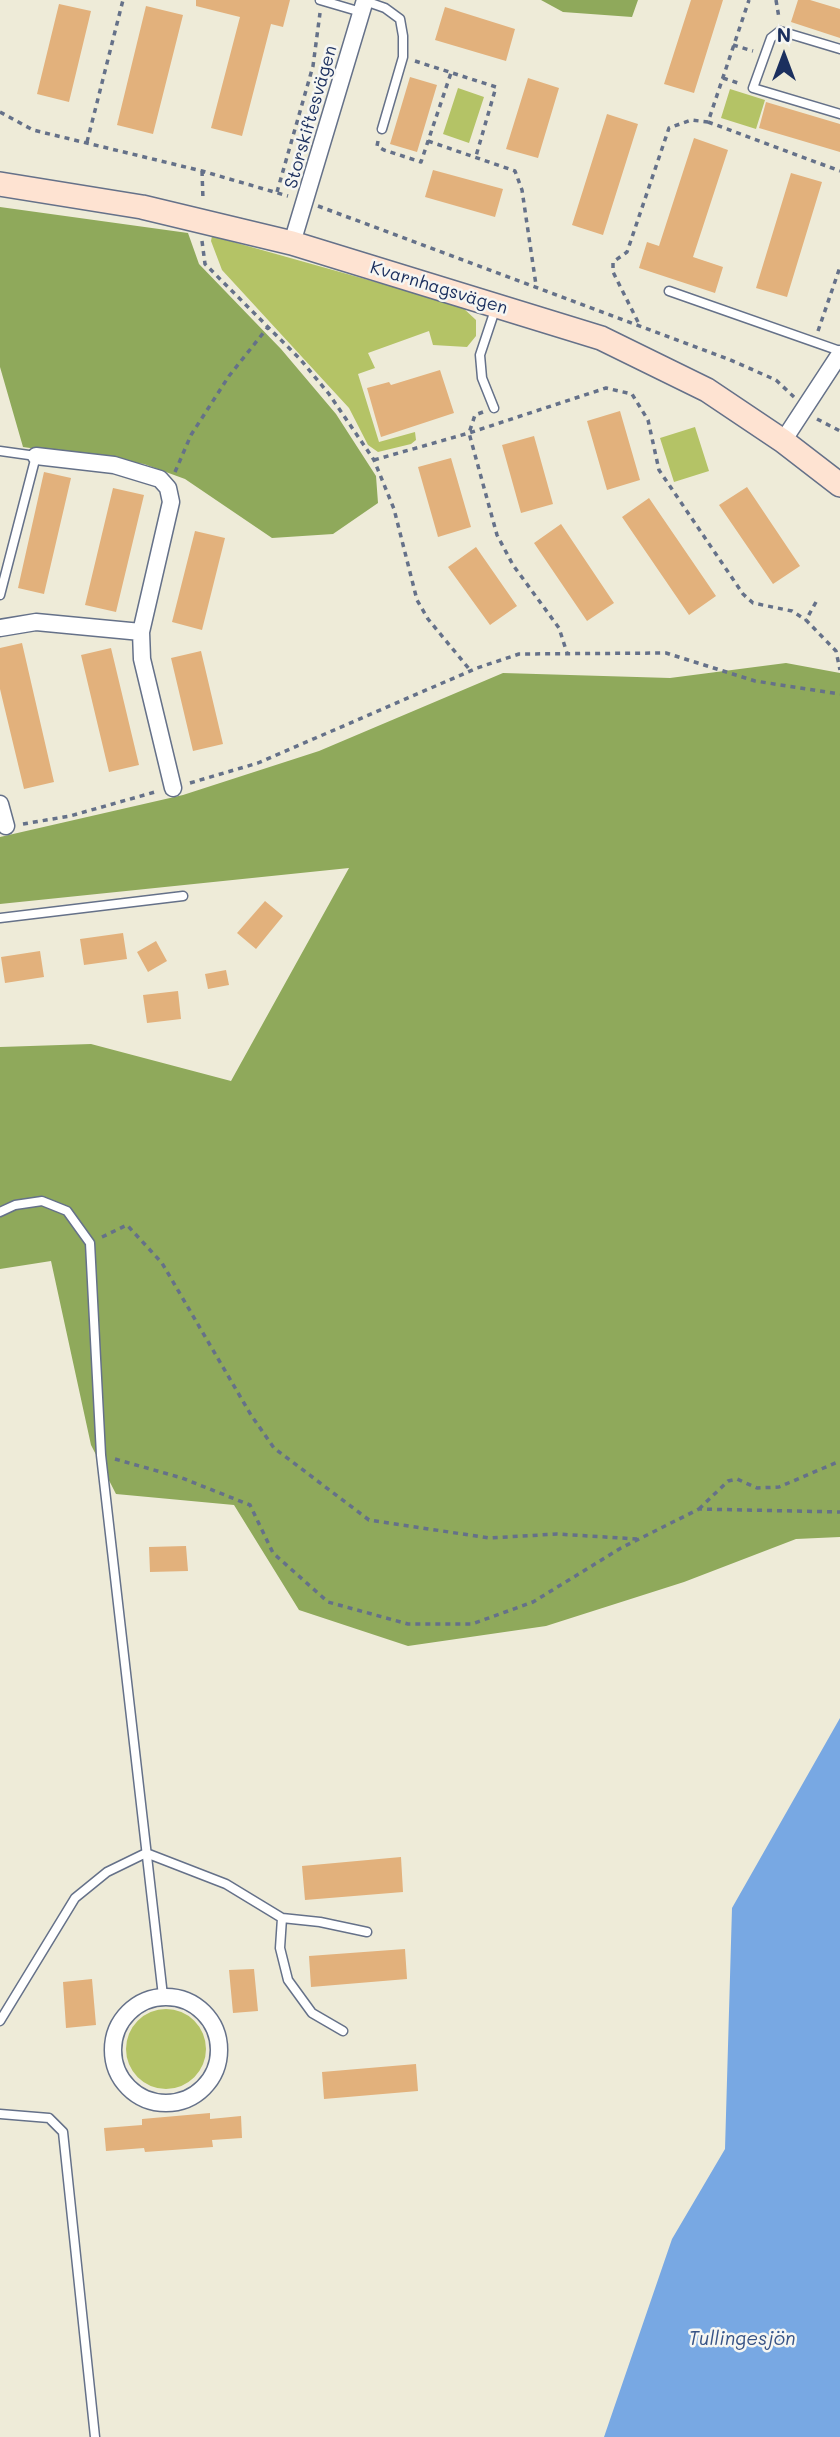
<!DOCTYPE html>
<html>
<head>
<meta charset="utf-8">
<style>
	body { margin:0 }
	#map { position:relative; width:840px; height:2437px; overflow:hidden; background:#eeebd8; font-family:Mali,sans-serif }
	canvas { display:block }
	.north { position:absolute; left:749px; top:21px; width:70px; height:70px; -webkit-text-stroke:5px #f6f6f2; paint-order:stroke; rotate:0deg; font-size:19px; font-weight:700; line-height:28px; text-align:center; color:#1b2f5e }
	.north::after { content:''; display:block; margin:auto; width:24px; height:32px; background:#1b2f5e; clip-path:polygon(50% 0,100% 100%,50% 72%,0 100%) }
</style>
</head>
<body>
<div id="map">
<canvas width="840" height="2437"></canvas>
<div class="north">N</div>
</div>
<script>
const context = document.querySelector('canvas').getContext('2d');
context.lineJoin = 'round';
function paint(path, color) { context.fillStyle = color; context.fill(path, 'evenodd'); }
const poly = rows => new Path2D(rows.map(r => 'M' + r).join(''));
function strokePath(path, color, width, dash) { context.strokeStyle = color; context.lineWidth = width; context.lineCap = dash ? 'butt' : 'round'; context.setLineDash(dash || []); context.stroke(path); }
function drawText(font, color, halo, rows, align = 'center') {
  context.font = font + ' Mali,sans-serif'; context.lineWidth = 5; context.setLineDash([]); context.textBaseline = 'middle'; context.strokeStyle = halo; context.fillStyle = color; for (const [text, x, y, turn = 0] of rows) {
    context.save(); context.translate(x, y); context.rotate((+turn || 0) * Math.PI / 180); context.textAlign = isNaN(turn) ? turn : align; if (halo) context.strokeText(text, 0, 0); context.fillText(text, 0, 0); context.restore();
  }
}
const green = poly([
	[458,88,484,97,469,143,443,134],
	[730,89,765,100,756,129,721,118],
	[212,236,461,306,476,320,476,336,467,347,433,345,429,331,368,353,375,368,358,374,379,442,415,432,416,440,411,444,378,452,368,445,349,408,222,270,211,241],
	[695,427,709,471,674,482,660,438],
	'126 2049a40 40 0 1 1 80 0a40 40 0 1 1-80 0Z'
]);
const forest = poly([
	[541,0,638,0,632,17,563,12],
	[0,207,188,233,199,264,281,349,336,414,376,476,378,503,333,534,272,538,185,479,144,464,23,447,0,367],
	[786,663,840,673,840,1537,796,1539,684,1582,546,1626,408,1646,299,1610,234,1505,116,1494,91,1445,51,1261,0,1269,0,1047,91,1044,231,1081,349,868,0,904,0,837,183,795,319,751,503,673,670,678]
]);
const water = poly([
	[840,1718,840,2437,604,2437,672,2239,725,2149,732,1908]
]);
const building = poly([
	[196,0,290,0,283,27,271,24,242,136,211,128,240,17,196,6],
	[691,0,723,0,694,93,664,84],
	[798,0,810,0,840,9,840,38,791,22],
	[59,4,91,11,69,102,37,94],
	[146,6,183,15,153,134,117,125],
	[445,7,515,29,506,61,435,40],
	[410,77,437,85,417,152,390,144],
	[528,78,559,88,538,158,506,149],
	[766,102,840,124,840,152,759,128],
	[607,114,638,124,603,235,572,225],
	[694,138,728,150,693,257,723,267,715,293,639,268,647,242,659,246],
	[433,170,503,189,495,217,425,197],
	[791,173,822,182,787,297,756,288],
	[440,370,454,413,381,437,367,388,389,382,391,385],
	[620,411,640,480,607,490,587,421],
	[534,436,553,504,521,513,502,445],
	[451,458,471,527,438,537,418,467],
	[44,472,71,478,44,594,18,588],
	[747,487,800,566,773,584,719,505],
	[113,488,144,495,116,612,85,605],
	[649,498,716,596,689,615,622,517],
	[561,524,614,603,587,621,534,543],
	[195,531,225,538,202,630,172,622],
	[476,547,517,606,490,625,448,567],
	[22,643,54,782,24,789,0,689,0,648],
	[111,648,139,765,109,772,81,655],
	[201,651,223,744,193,751,171,658],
	[265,901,283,916,256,949,237,933],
	[123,933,127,959,84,965,80,939],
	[156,941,167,961,148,972,137,952],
	[40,951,44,977,5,983,1,957],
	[226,970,229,985,208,989,205,974],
	[178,991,181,1019,147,1023,143,995],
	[186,1546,188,1571,150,1572,149,1547],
	[401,1857,403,1892,305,1900,302,1866],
	[405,1949,407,1979,311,1987,309,1956],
	[254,1969,258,2011,233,2013,229,1970],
	[92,1979,96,2025,66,2028,63,1982],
	[416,2064,418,2091,324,2099,322,2072],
	[210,2113,210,2119,241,2116,242,2138,212,2140,213,2147,145,2152,144,2148,106,2151,104,2128,142,2125,142,2119]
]);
const path = poly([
	[776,0,779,18],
	[733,45,753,51],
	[415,61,496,87,476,156],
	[723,78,741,84],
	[0,112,33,130,202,171,288,196],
	[708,122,840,171],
	[378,141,377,146,384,150,421,162,451,73],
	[428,141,515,171,522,190,536,285],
	[87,142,123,0],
	[202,171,203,200],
	[277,192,313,66,320,13],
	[318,206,728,359,776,380,794,397],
	[202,241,205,264,300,359,329,394,374,460,394,509,417,600,428,619,470,670],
	[638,322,613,272,613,262,627,252,669,128,691,120,708,122,749,0],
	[818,331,840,267],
	[483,412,475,415,469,433,497,535,513,565,559,628,567,653],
	[817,419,840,431],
	[374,460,469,433,606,388,632,394,648,420,659,470,743,594,753,603,792,611,806,620],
	[175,472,191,435,229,376,268,327],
	[816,602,806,620,836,651,840,670],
	[190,783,258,763,477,668,519,654,666,653,755,681,840,694],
	[23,824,70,816,155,792],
	[102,1237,127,1225,162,1263,251,1415,274,1448,369,1520,489,1538,557,1534,637,1539],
	[115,1459,182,1478,250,1505,273,1553,328,1602,408,1624,472,1624,533,1602,621,1548,699,1509,840,1512],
	[699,1509,728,1481,737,1479,757,1488,779,1487,840,1461]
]);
const lane = poly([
	[320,0,361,12],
	[365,1,385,8,400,19,403,36,403,57,382,129],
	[840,49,780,31,771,38,753,88,840,114],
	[669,291,840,351],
	[494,408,482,378,480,355,496,307],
	[0,451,36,456,0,595],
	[0,918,183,896],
	[0,1212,15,1205,42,1201,67,1211,90,1243,101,1455,163,1996],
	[282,1918,320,1922,367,1932],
	[0,2021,75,1898,107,1872,146,1853,226,1884,282,1918,280,1948,288,1980,312,2013,343,2031],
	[0,2114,49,2118,63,2132,95,2437]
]);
const street = poly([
	[292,243,365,0],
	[783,441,840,354],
	[36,456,114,465,160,479,168,488,171,502,141,632,142,659,173,788],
	[0,628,36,622,141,632],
	[0,804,6,826],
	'113 2050a53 53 0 1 1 106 0a53 53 0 1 1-106 0Z'
]);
const secondary = poly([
	[0,184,142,207,292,243,601,338,707,390,783,441,840,485]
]);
const streetNames = [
	["Storskiftesvägen",311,117,-74],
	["Kvarnhagsvägen",439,288,17]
];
const waterNames = [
	["Tullingesjön",742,2339]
];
paint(green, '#b4c366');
paint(forest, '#8fa95b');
paint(water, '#78a8e3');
paint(building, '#e2b17c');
strokePath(lane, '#657189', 11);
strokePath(street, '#657189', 19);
strokePath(secondary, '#657189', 26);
strokePath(path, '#657189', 3.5, [5, 5]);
strokePath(lane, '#fff', 8);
strokePath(street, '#fff', 16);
strokePath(secondary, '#fee3d2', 23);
drawText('18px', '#1b2f5e', '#f6f6f2', streetNames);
drawText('italic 19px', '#375386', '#f6f6f2', waterNames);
</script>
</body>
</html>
